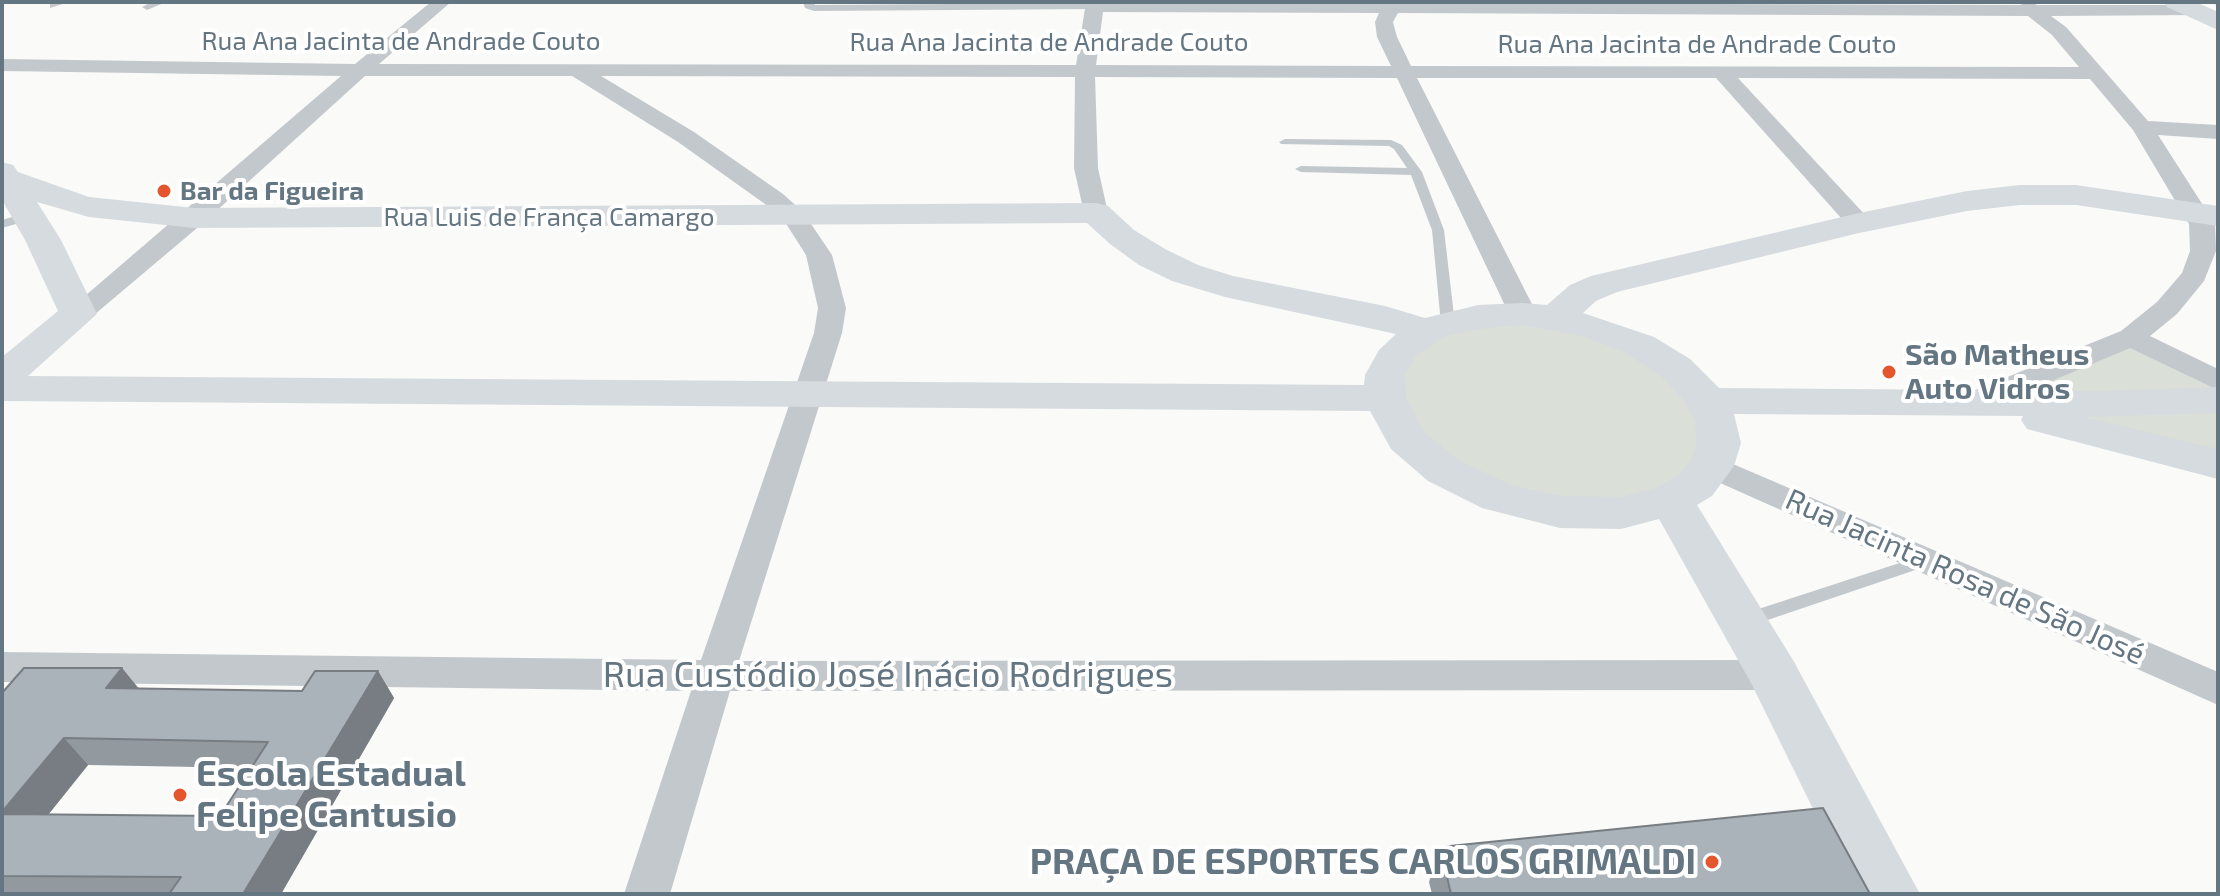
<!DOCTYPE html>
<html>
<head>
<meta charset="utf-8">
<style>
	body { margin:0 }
	#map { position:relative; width:2220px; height:896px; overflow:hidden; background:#fafaf8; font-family:"Exo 2",sans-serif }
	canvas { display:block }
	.frame { position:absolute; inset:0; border:4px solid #657683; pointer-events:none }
</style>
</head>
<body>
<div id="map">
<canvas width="2220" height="896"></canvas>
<div class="frame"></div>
</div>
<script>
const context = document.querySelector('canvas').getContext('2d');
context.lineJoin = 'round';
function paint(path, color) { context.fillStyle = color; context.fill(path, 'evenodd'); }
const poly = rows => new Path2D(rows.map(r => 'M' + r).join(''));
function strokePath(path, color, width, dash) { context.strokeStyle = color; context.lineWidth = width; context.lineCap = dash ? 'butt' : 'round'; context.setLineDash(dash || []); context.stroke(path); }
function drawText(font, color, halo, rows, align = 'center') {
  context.font = font + ' "Exo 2",sans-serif'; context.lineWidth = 8; context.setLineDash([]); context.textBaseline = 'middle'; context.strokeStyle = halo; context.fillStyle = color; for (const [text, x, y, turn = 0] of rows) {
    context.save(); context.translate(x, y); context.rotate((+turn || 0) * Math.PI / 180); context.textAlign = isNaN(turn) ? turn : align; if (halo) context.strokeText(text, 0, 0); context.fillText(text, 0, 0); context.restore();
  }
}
const green = poly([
	[1523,314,1676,368,1712,466,1621,513,1444,471,1385,375,1426,330],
	[2131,337,2218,381,2218,464,1974,402]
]);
const lane = poly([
	[55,2,69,2,50,8,50,4,55,2],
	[152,2,166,2,147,10,142,7,152,2],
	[803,2,813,2,815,5,1093,3,1098,6,1093,9,814,11,805,8,803,2],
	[2212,2,2218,2,2218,5,2214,4,2212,2],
	[1285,139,1391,140,1402,145,1422,172,1444,230,1455,324,1453,327,1443,327,1441,324,1432,230,1411,175,1301,172,1295,169,1301,166,1407,168,1394,149,1389,146,1281,144,1279,142,1285,139],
	[29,212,33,213,33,219,2,228,2,220,29,212],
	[1927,554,1933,556,1936,560,1933,564,1744,628,1737,626,1735,621,1737,616,1927,554]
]);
const street = poly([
	[431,2,451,2,379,64,1076,65,1086,2,2020,5,2030,2,2037,5,2195,5,2204,11,2201,15,2051,16,2066,27,2148,121,2218,125,2218,139,2158,135,2215,224,2216,251,2204,281,2177,314,2150,336,2218,369,2218,390,2130,348,1985,409,1974,411,1963,409,1959,402,1963,395,2121,331,2157,302,2182,273,2190,251,2189,224,2133,130,2090,79,1738,78,1868,218,1871,223,1868,228,1859,230,1850,228,1716,78,1417,78,1537,314,1533,320,1523,322,1513,320,1509,314,1397,78,1095,77,1098,168,1108,213,1105,218,1096,220,1087,218,1084,213,1074,168,1075,77,601,76,694,132,783,194,803,212,832,255,846,308,842,333,739,661,1774,660,1788,664,1794,675,1788,686,1774,690,730,691,670,894,624,894,691,691,2,682,2,652,701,660,814,333,818,308,806,255,785,222,765,204,678,142,572,76,365,76,203,223,88,320,78,322,68,320,64,314,341,76,2,71,2,59,355,64,431,2],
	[1103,12,1379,13,1375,22,1377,37,1391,66,1096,65,1103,12],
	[1398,13,2028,16,2052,35,2079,67,1411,66,1397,37,1393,22,1398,13],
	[1712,455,2218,672,2218,705,1700,474,1696,466,1700,458,1712,455]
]);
const secondary = poly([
	[2,162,13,165,18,172,89,197,194,208,1096,203,1108,206,1134,230,1165,249,1198,265,1233,276,1385,306,1425,318,1478,305,1523,303,1547,305,1570,285,1591,276,1859,213,1967,191,2020,185,2076,185,2218,206,2218,226,2076,205,2020,205,1967,211,1859,233,1617,292,1596,301,1583,313,1654,337,1690,359,1719,388,2102,391,2218,387,2218,413,2084,417,2218,449,2218,479,2027,429,2021,420,2023,416,1734,414,1741,443,1734,466,1712,496,1697,505,1793,660,1920,894,1855,894,1751,683,1659,519,1621,529,1560,528,1482,508,1428,481,1391,449,1370,411,2,401,2,357,58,311,25,240,2,200,2,162],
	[37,202,89,217,194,228,1087,223,1110,244,1139,265,1172,281,1225,297,1396,334,1379,350,1365,375,1364,385,28,376,97,314,61,240,37,202],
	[1523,325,1583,336,1626,353,1662,377,1685,402,1695,420,1697,443,1691,461,1680,474,1656,488,1621,497,1560,496,1511,485,1460,461,1423,431,1406,398,1405,375,1415,357,1443,337,1478,329,1523,325]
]);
const primary = poly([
	[2164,2,2196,2,2218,12,2218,30,2167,7,2164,2]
]);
const wall = poly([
	[122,668,138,688,302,691,378,671,394,698,281,894,2,894,2,693],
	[88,765,251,768,220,816,48,815],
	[1440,847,1870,894,1432,894,1429,882]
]);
const shadedWall = poly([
	[122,668,144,695,106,688],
	[378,671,394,698,281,894,243,894],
	[64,738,88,765,27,841,2,816,2,812]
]);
const building = poly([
	[24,668,122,668,106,688,302,691,315,671,378,671,243,894,169,894,181,877,2,876,2,814,220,816,268,742,64,738,2,812,2,693,24,668],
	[1823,808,1870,894,1451,894,1440,847,1823,808]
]);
const markers = [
	[164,191,8,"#e4572e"],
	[1889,372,8,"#e4572e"],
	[180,795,8,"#e4572e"],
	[1712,862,8,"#e4572e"]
];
const farStreetnames = [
	["Rua Ana Jacinta de Andrade Couto",401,41],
	["Rua Ana Jacinta de Andrade Couto",1049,42],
	["Rua Ana Jacinta de Andrade Couto",1697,44],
	["Rua Luis de França Camargo",549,217]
];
const farPoinames = [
	["Bar da Figueira",180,191]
];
const poiNames = [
	["São Matheus",1905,355],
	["Auto Vidros",1905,389]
];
const streetNames = [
	["Rua Jacinta Rosa de São José",1965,577,24]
];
const nearStreetnames = [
	["Rua Custódio José Inácio Rodrigues",888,675]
];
const nearPoinames = [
	["Escola Estadual",196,774],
	["Felipe Cantusio",196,815],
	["PRAÇA DE ESPORTES CARLOS GRIMALDI",1696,862,"right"]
];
paint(green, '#dadfd7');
paint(lane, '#c3c8cc');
paint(street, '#c3c8cc');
paint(secondary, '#d6dbdf');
paint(primary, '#d6dbdf');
paint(wall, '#929a9f');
paint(shadedWall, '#777d82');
paint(building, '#aab3b9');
strokePath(building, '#777d82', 2);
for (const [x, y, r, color] of markers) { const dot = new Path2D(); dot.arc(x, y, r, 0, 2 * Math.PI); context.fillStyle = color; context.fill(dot); strokePath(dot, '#fff', 3); }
drawText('26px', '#657683', '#fff', farStreetnames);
drawText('bold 26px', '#657683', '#fff', farPoinames, 'left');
drawText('bold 30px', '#657683', '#fff', poiNames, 'left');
drawText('30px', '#657683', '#fff', streetNames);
drawText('36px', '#657683', '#fff', nearStreetnames);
drawText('bold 36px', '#657683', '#fff', nearPoinames, 'left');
</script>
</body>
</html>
